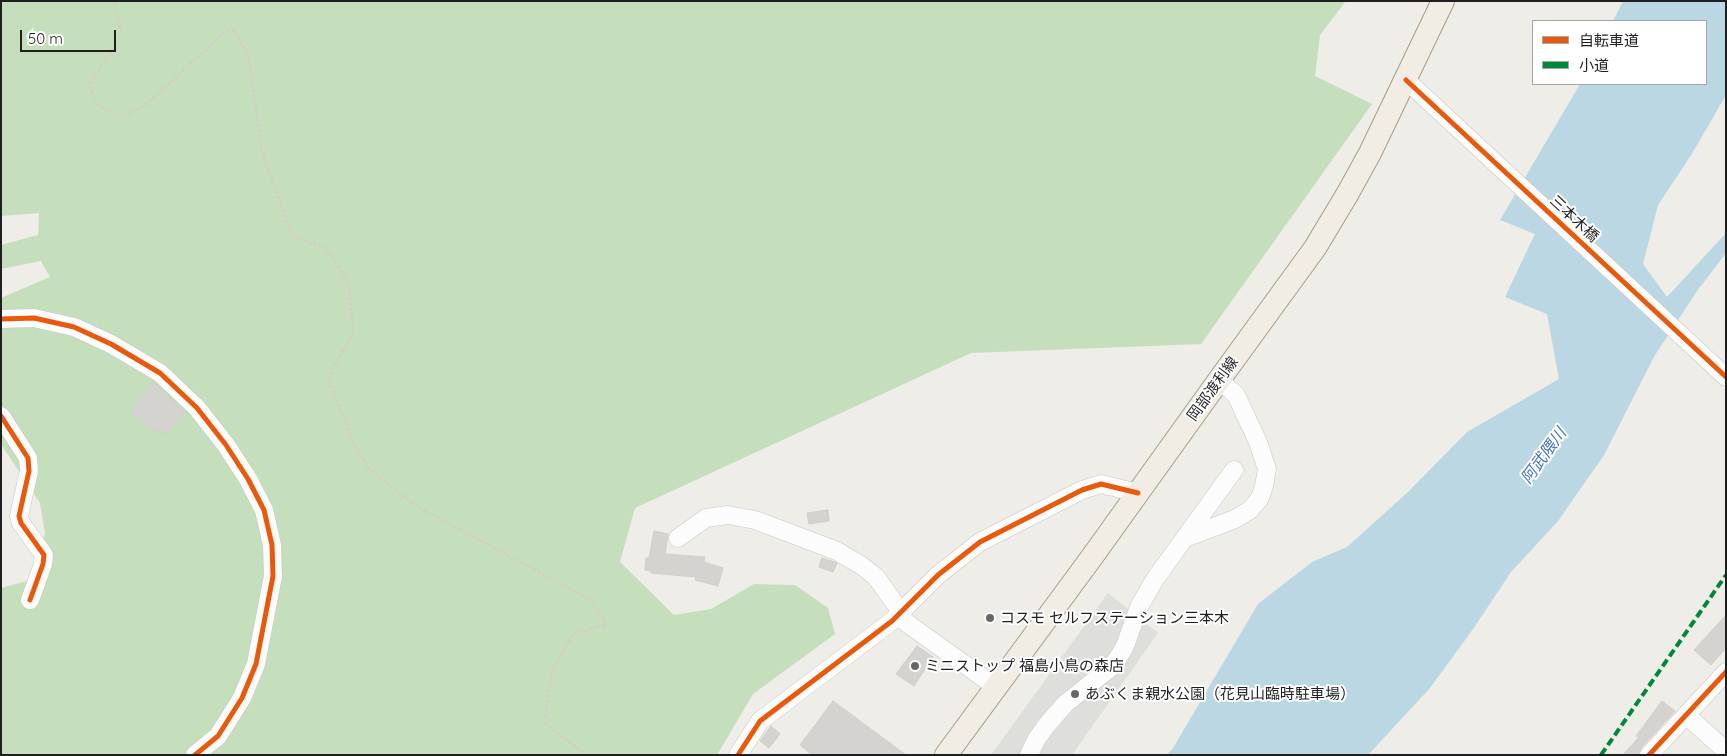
<!DOCTYPE html>
<html>
<head>
<meta charset="utf-8">
<style>
	body { margin:0 }
	#map { position:relative; width:1727px; height:756px; overflow:hidden; background:#eeede8; font-family:Quicksand,"Noto Sans JP",sans-serif }
	canvas { display:block }
	.frame { position:absolute; inset:0; border:2px solid #1f1f1f; pointer-events:none }
	.legend { position:absolute; left:1532px; top:20px; width:175px; height:65px; box-sizing:border-box; background:#fff; border:1px solid #a5a5a5; margin:0; padding:6px 9px; list-style:none; font-size:15px; color:#1f1f1f }
	.legend li { display:flex; align-items:center; gap:10px; height:25px }
	.legend b { width:25px; border:1px solid #a5a5a5 }
	.scale { position:absolute; left:20px; top:30px; width:96px; height:22px; box-sizing:border-box; border:2px solid #1f1f1f; border-top:0; padding-left:6px; font-size:15px; line-height:18px; white-space:nowrap; color:#1f1f1f; -webkit-text-stroke:4px #fff; paint-order:stroke }
</style>
</head>
<body>
<div id="map">
<canvas width="1727" height="756"></canvas>
<div class="frame"></div>
<ul class="legend">
<li><b style="height:6px;background:#e8590c"></b>自転車道</li>
<li><b style="height:6px;background:#00873e"></b>小道</li>
</ul>
<div class="scale">50 m</div>
</div>
<script>
const context = document.querySelector('canvas').getContext('2d');
context.lineJoin = 'round';
function paint(path, color) { context.fillStyle = color; context.fill(path, 'evenodd'); }
const poly = rows => new Path2D(rows.map(r => 'M' + r).join(''));
function strokePath(path, color, width, dash) { context.strokeStyle = color; context.lineWidth = width; context.lineCap = dash ? 'butt' : 'round'; context.setLineDash(dash || []); context.stroke(path); }
function drawText(font, color, halo, rows, align = 'center') {
  context.font = font + ' Quicksand,"Noto Sans JP",sans-serif'; context.lineWidth = 4; context.setLineDash([]); context.textBaseline = 'middle'; context.strokeStyle = halo; context.fillStyle = color; for (const [text, x, y, turn = 0] of rows) {
    context.save(); context.translate(x, y); context.rotate((+turn || 0) * Math.PI / 180); context.textAlign = isNaN(turn) ? turn : align; if (halo) context.strokeText(text, 0, 0); context.fillText(text, 0, 0); context.restore();
  }
}
const forest = poly([
	[1,1,1346,1,1320,35,1315,76,1372,104,1201,344,971,353,635,508,620,562,674,615,711,609,754,584,795,585,828,608,835,634,753,694,717,755,1,755,1,588,27,581,45,534,40,503,1,444,1,298,50,277,41,261,1,269,1,245,38,235,39,213,1,216]
]);
const parking = poly([
	[1108,593,1158,633,1072,755,991,755]
]);
const water = poly([
	[1623,1,1726,1,1726,95,1693,152,1658,205,1643,264,1667,297,1726,233,1726,253,1697,291,1655,355,1604,455,1558,521,1511,572,1473,629,1430,688,1368,755,1167,755,1173,748,1258,604,1312,562,1347,547,1407,493,1467,432,1559,379,1547,314,1505,297,1535,234,1500,220,1580,84,1706,84,1706,21,1613,21]
]);
const building = poly([
	[154,382,184,413,167,434,160,428,155,433,130,412,154,382],
	[828,510,829,521,809,524,807,513,828,510],
	[654,531,668,534,665,554,705,557,704,562,723,568,718,586,695,580,696,577,651,573,651,571,645,570,646,558,649,558,654,531],
	[822,558,837,563,833,572,819,567,822,558],
	[1726,615,1726,648,1711,665,1694,650,1726,615],
	[917,646,933,657,914,686,896,674,917,646],
	[833,701,906,755,812,755,800,745,833,701],
	[1662,701,1675,711,1641,748,1639,755,1623,755,1639,737,1636,736,1662,701],
	[771,726,780,734,769,748,760,741,771,726]
]);
const path = poly([
	[114,1,121,34,89,86,98,105,122,118,147,104,231,26,248,54,262,151,292,236,326,248,349,284,353,333,328,377,353,442,368,468,418,507,593,601,606,624,573,634,552,671,544,723,587,755]
]);
const minor = poly([
	[1406,80,1726,377],
	[1,319,34,318,74,327,111,344,160,373,197,408,226,445,248,479,264,510,272,545,273,576,256,664,242,698,218,736,195,755],
	[1,416,28,458,29,471,19,516,21,523,44,555,43,564,30,600],
	[678,538,706,518,728,515,755,520,837,551,862,566,876,577,901,612],
	[1185,538,1235,519,1250,510,1260,498,1264,486,1267,469,1258,442,1236,395,1219,380],
	[897,616,996,687],
	[1686,715,1726,751],
	[738,755,760,721,892,621,938,575,980,542,1082,490,1101,484,1138,493],
	[1029,755,1036,740,1046,726,1065,704,1110,668,1118,658,1125,646,1139,607,1155,579,1234,470],
	[1649,755,1726,672]
]);
const major = poly([
	[946,755,1092,557,1219,380,1315,248,1348,193,1370,153,1443,1]
]);
const quiet = poly([
	[1601,755,1726,575]
]);
const cycleway = poly([
	[1406,80,1726,377],
	[1,319,34,318,74,327,111,344,160,373,197,408,226,445,248,479,264,510,272,545,273,576,256,664,242,698,218,736,195,755],
	[1,416,28,458,29,471,19,516,21,523,44,555,43,564,30,600],
	[738,755,760,721,892,621,938,575,980,542,1082,490,1101,484,1138,493],
	[1649,755,1726,672]
]);
const markers = [
	[990,618,5,"#676765"],
	[915,666,5,"#676765"],
	[1075,694,5,"#676765"]
];
const streetNames = [
	["三本木橋",1574,219,43],
	["岡部渡利線",1213,389,-54]
];
const poiNames = [
	["コスモ セルフステーション三本木",1000,618],
	["ミニストップ 福島小鳥の森店",925,666],
	["あぶくま親水公園（花見山臨時駐車場）",1085,694]
];
const waterNames = [
	["阿武隈川",1544,456,-54]
];
paint(forest, '#c5debb');
paint(parking, '#dededb');
paint(water, '#bad7e3');
paint(building, '#d5d3cf');
strokePath(building, '#d1cec9', 1);
strokePath(minor, '#c6c6c4', 19);
strokePath(major, '#a59d84', 24);
strokePath(path, '#d8cbc6', 2.5, [2.5, 2.5]);
strokePath(minor, '#fcfcfc', 18);
strokePath(major, '#f1ede5', 22);
strokePath(quiet, '#00873e', 4, [8, 4]);
strokePath(cycleway, '#e8590c', 5);
for (const [x, y, r, color] of markers) { const dot = new Path2D(); dot.arc(x, y, r, 0, 2 * Math.PI); context.fillStyle = color; context.fill(dot); strokePath(dot, '#fff', 2); }
drawText('15px', '#1f1f1f', '#fff', streetNames);
drawText('15px', '#1f1f1f', '#fff', poiNames, 'left');
drawText('italic 16px', '#4572b6', '#fff', waterNames);
</script>
</body>
</html>
